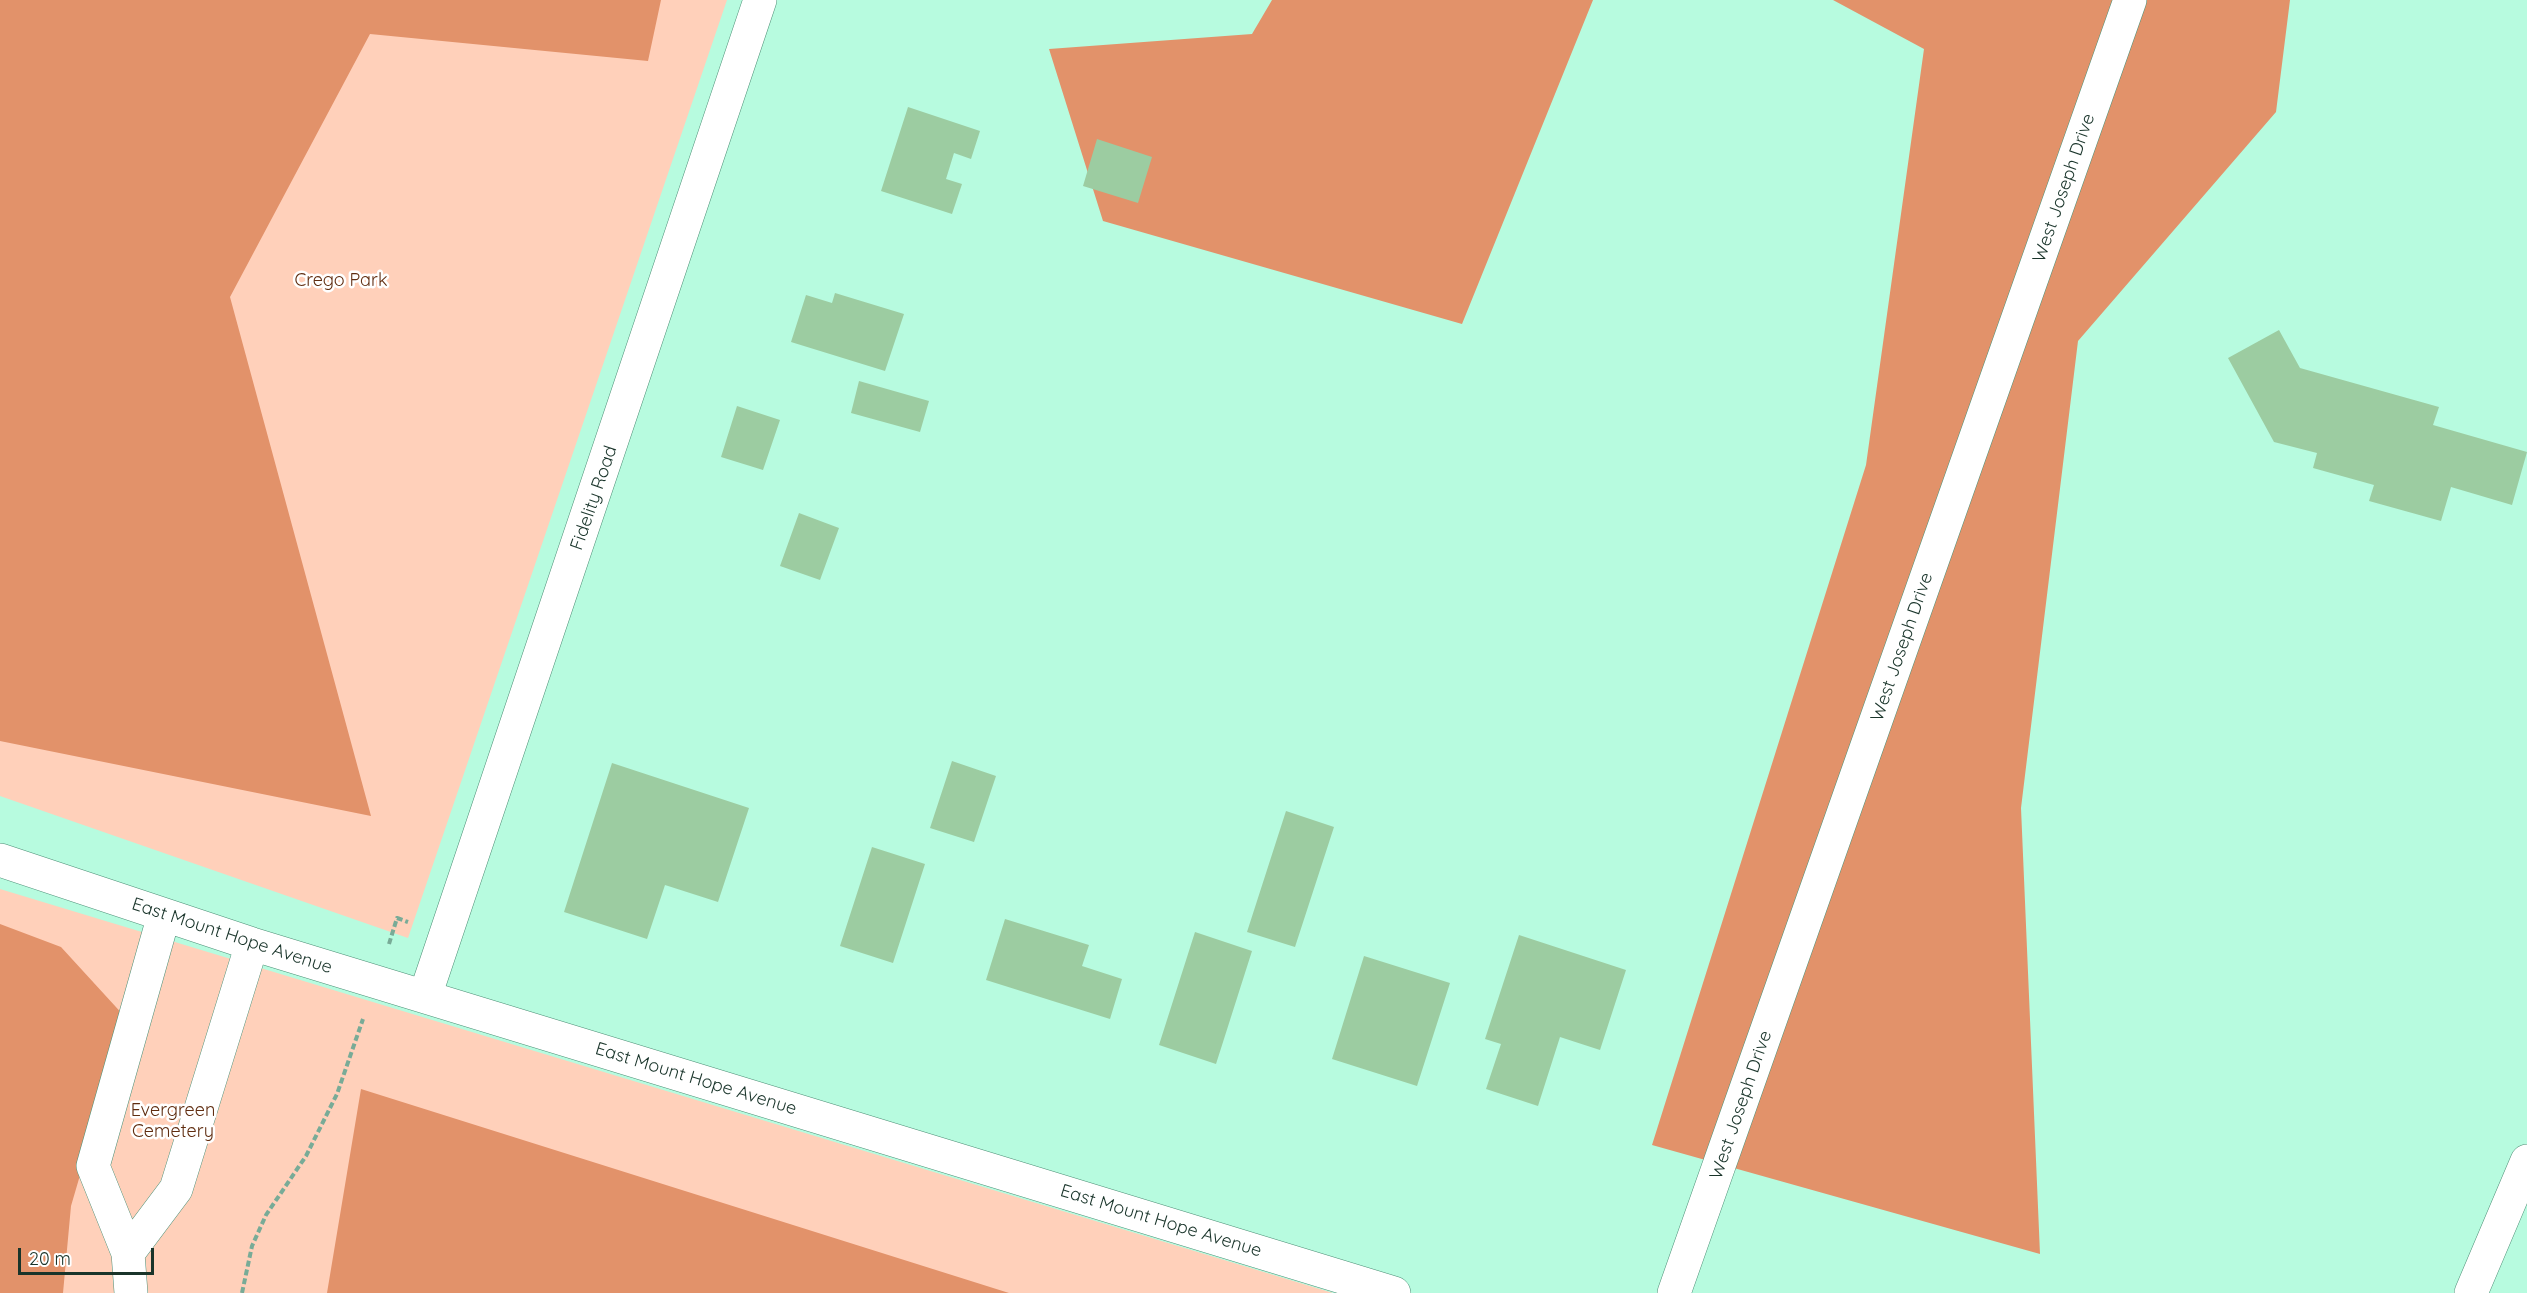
<!DOCTYPE html>
<html>
<head>
<meta charset="utf-8">
<style>
	body { margin:0 }
	#map { position:relative; width:2527px; height:1293px; overflow:hidden; background:#b7fbdf; font-family:Quicksand,sans-serif }
	canvas { display:block }
	.scale { position:absolute; left:18px; top:1248px; width:136px; height:27px; box-sizing:border-box; border:3px solid #19342a; border-top:0; padding-left:8px; font-size:18px; line-height:21px; white-space:nowrap; color:#19342a; -webkit-text-stroke:4px #fff; paint-order:stroke }
</style>
</head>
<body>
<div id="map">
<canvas width="2527" height="1293"></canvas>
<div class="scale">20 m</div>
</div>
<script>
const context = document.querySelector('canvas').getContext('2d');
context.lineJoin = 'round';
function paint(path, color) { context.fillStyle = color; context.fill(path, 'evenodd'); }
const poly = rows => new Path2D(rows.map(r => 'M' + r).join(''));
function strokePath(path, color, width, dash) { context.strokeStyle = color; context.lineWidth = width; context.lineCap = dash ? 'butt' : 'round'; context.setLineDash(dash || []); context.stroke(path); }
function drawText(font, color, halo, rows, align = 'center') {
  context.font = font + ' Quicksand,sans-serif'; context.lineWidth = 5; context.setLineDash([]); context.textBaseline = 'middle'; context.strokeStyle = halo; context.fillStyle = color; for (const [text, x, y, turn = 0] of rows) {
    context.save(); context.translate(x, y); context.rotate((+turn || 0) * Math.PI / 180); context.textAlign = isNaN(turn) ? turn : align; if (halo) context.strokeText(text, 0, 0); context.fillText(text, 0, 0); context.restore();
  }
}
const green = poly([
	[0,0,727,0,408,938,0,796],
	[0,889,1333,1293,0,1293]
]);
const forest = poly([
	[0,0,661,0,648,61,370,34,230,297,371,816,0,741],
	[1272,0,1593,0,1462,324,1103,221,1049,49,1252,34],
	[1833,0,2290,0,2276,112,2078,341,2021,808,2040,1254,1652,1145,1866,465,1924,49],
	[0,924,61,947,126,1018,71,1206,63,1293,0,1293],
	[361,1089,1009,1293,327,1293]
]);
const building = poly([
	[908,107,980,131,971,159,954,153,946,179,962,184,952,214,881,191],
	[1097,139,1152,157,1138,203,1083,186],
	[835,293,904,314,885,371,791,342,806,295,832,303],
	[2279,330,2300,368,2439,407,2433,425,2527,452,2512,505,2451,487,2441,521,2369,501,2374,485,2313,468,2317,453,2274,442,2228,358],
	[859,381,929,401,920,432,851,413],
	[737,406,780,420,763,470,721,457],
	[799,513,839,528,820,580,780,566],
	[952,761,996,776,974,842,930,828],
	[612,763,749,808,718,902,665,885,647,939,564,912],
	[1286,811,1334,827,1295,947,1247,932],
	[872,847,925,864,893,963,840,946],
	[1005,919,1089,945,1082,966,1122,979,1110,1019,986,980],
	[1195,932,1252,951,1216,1064,1159,1045],
	[1519,935,1626,970,1600,1050,1560,1037,1538,1106,1486,1089,1501,1044,1485,1039],
	[1364,956,1450,983,1417,1086,1332,1059]
]);
const path = poly([
	[389,944,397,918,408,922],
	[242,1293,252,1246,266,1215,306,1156,337,1094,363,1019]
]);
const minor = poly([
	[0,860,252,944,1394,1293],
	[425,996,760,0],
	[128,1253,176,1189,252,944],
	[131,1293,128,1253,93,1166,164,915],
	[1674,1293,2130,0],
	[2471,1293,2527,1161]
]);
const streetNames = [
	["West Joseph Drive",2064,188,-71],
	["Fidelity Road",594,498,-71],
	["West Joseph Drive",1902,647,-71],
	["East Mount Hope Avenue",232,936,18],
	["East Mount Hope Avenue",696,1079,17],
	["West Joseph Drive",1741,1105,-71],
	["East Mount Hope Avenue",1161,1221,17]
];
const parkNames = [
	["Crego Park",341,281],
	["Evergreen",173,1111],
	["Cemetery",173,1132]
];
paint(green, '#ffd0ba');
paint(forest, '#e2926a');
paint(building, '#9ccca1');
strokePath(minor, '#4e9077', 34);
strokePath(path, '#78ab97', 4, [6, 3]);
strokePath(minor, '#fff', 33);
drawText('18px', '#19342a', '#fff', streetNames);
drawText('18px', '#602d10', '#fff', parkNames);
</script>
</body>
</html>
